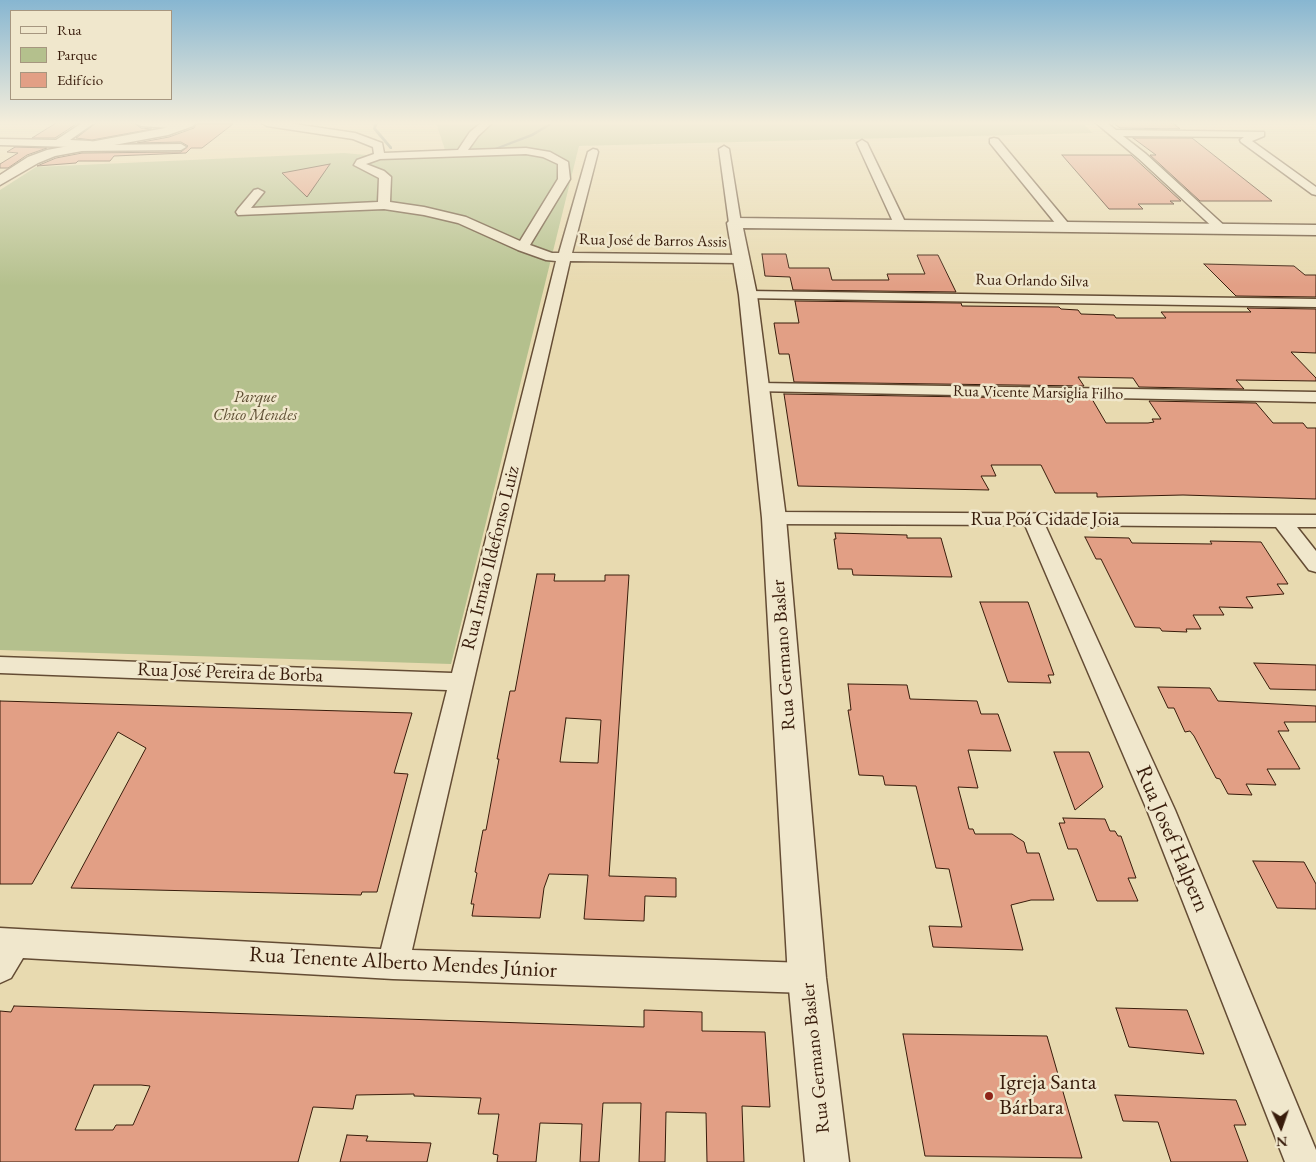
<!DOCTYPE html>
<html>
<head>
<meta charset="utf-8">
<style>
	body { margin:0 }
	#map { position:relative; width:1316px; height:1162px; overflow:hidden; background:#e8dab0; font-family:"EB Garamond",serif }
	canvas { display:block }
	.legend { position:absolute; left:10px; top:10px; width:162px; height:90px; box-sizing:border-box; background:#f0e7cc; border:1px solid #a6967f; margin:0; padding:6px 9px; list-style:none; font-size:15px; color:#381c0b }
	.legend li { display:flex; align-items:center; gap:10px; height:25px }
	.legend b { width:25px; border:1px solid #a6967f }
	.north { position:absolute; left:1256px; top:1102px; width:50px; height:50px; -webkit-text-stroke:4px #f0e7cc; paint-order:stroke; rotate:177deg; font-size:14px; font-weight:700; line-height:20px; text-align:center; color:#381c0b }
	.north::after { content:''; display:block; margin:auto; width:18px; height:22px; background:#381c0b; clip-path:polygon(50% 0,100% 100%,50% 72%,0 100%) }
</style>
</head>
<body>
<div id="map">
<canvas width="1316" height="1162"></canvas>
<ul class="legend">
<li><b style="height:6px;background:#f0e7cc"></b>Rua</li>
<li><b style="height:14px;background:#b4c08d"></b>Parque</li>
<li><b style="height:14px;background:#e29f85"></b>Edifício</li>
</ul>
<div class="north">N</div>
</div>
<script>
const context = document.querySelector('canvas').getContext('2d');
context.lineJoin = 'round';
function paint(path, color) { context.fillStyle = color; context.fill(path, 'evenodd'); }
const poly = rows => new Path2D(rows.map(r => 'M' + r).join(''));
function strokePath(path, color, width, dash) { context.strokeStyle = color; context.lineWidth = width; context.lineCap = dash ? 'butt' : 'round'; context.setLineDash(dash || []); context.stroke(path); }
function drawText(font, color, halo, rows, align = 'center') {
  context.font = font + ' "EB Garamond",serif'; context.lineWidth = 5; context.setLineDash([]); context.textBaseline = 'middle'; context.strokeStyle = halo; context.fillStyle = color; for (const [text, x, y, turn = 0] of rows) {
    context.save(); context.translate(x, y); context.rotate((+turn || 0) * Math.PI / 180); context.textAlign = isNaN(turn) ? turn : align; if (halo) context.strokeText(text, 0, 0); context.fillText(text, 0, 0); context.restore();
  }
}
const green = poly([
	[436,123,1082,123,1093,133,579,146,451,664,0,650,0,190,36,167,344,153,379,156,445,150]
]);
const stream = poly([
	[374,123,378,123,376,128,392,147,392,149,390,149,373,129,374,123],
	[550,123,554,123,533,136,498,149,495,148,531,134,550,123]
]);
const building = poly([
	[56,123,78,123,55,138,32,138,56,123],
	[96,123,134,123,141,128,152,129,92,140,76,138,96,123],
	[1113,123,1173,123,1180,129,1120,128,1113,123],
	[196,124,233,124,202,148,191,148,186,153,114,156,110,161,78,161,76,163,37,166,56,158,82,153,181,152,188,146,181,142,137,143,169,137,194,128,196,124],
	[1133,138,1192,138,1272,201,1200,201,1150,155,1156,155,1133,138],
	[15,147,47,148,27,155,8,168,0,168,0,164,18,153,7,152,15,147],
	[1062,155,1131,155,1181,201,1170,201,1174,204,1138,204,1143,209,1109,209,1062,155],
	[330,164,307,197,282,173,330,164],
	[762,254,786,254,789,268,829,268,832,280,889,280,887,274,925,274,917,255,938,255,956,292,793,290,790,277,765,276,762,254],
	[1204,264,1294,266,1305,275,1316,275,1316,297,1236,296,1204,264],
	[795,301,961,303,962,306,1059,307,1061,309,1078,310,1081,314,1114,315,1116,318,1166,318,1161,312,1251,312,1247,308,1316,309,1316,353,1291,352,1316,378,1316,381,1236,380,1244,389,1139,387,1133,378,1078,377,1084,386,794,382,789,354,779,354,774,323,799,323,795,301],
	[784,394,1092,399,1106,423,1148,423,1154,422,1152,419,1161,419,1149,401,1256,403,1273,423,1303,423,1307,428,1316,428,1316,499,1183,495,1097,497,1097,493,1055,493,1041,465,991,465,996,476,981,476,989,490,798,486,784,394],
	[835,533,907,535,907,538,941,538,952,577,853,575,852,569,838,569,834,539,836,539,835,533],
	[1085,537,1129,538,1132,543,1212,544,1210,541,1261,542,1288,584,1277,584,1284,594,1246,597,1253,608,1219,607,1224,615,1193,615,1201,629,1186,629,1187,632,1162,631,1160,628,1135,627,1101,559,1096,559,1085,537],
	[537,574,555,574,554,581,605,581,605,575,629,575,609,876,676,878,676,897,645,896,644,921,584,919,588,875,549,874,544,888,540,918,472,916,474,904,471,904,477,873,475,872,483,830,486,830,499,759,497,759,510,691,515,691,537,574],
	[566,718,601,720,598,763,560,762,566,718],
	[980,602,1028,602,1054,675,1048,675,1051,683,1008,682,980,602],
	[1254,663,1316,665,1316,690,1270,689,1254,663],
	[848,684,907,685,910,699,977,701,981,714,998,714,1011,751,968,750,978,788,958,787,969,829,973,829,975,834,1012,834,1024,842,1027,853,1039,853,1054,900,1031,900,1011,905,1023,950,933,947,929,926,962,927,949,869,936,868,916,786,885,785,883,776,859,775,848,710,851,710,848,684],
	[1158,687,1210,688,1218,701,1316,706,1316,722,1284,722,1289,731,1278,731,1300,769,1267,769,1276,785,1246,784,1252,795,1228,794,1220,779,1216,778,1194,736,1190,731,1185,732,1174,708,1168,708,1158,687],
	[0,701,412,713,394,773,408,774,377,892,362,892,361,895,71,888,146,748,118,732,32,884,0,884,0,701],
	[1054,752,1089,752,1103,787,1075,810,1054,752],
	[1063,818,1105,819,1110,831,1115,831,1118,836,1121,836,1136,878,1128,878,1138,901,1097,901,1077,849,1068,849,1059,823,1065,823,1063,818],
	[1253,861,1304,862,1316,884,1316,909,1277,908,1253,861],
	[14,1006,644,1027,644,1010,702,1012,702,1031,765,1032,770,1107,742,1106,744,1162,707,1162,706,1113,666,1112,665,1162,639,1162,641,1103,603,1103,599,1162,580,1162,582,1124,540,1123,536,1162,497,1162,498,1155,493,1154,499,1114,478,1114,481,1098,414,1096,414,1094,356,1095,353,1109,313,1107,298,1162,0,1162,0,1011,11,1012,14,1006],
	[94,1085,141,1085,150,1086,133,1125,116,1125,113,1130,75,1130,94,1085],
	[1116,1008,1187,1010,1204,1054,1129,1047,1116,1008],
	[903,1034,1047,1036,1082,1158,925,1156,903,1034],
	[1115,1095,1236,1100,1246,1125,1234,1125,1248,1162,1171,1162,1158,1122,1123,1121,1115,1095],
	[347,1135,368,1136,366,1141,431,1143,427,1162,340,1162,347,1135]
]);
const minor = poly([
	[82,123,94,123,70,140,90,141,94,142,95,145,181,144,186,147,181,150,75,151,71,150,71,147,0,145,0,139,56,140,82,123],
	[136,123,185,123,190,126,185,129,141,126,136,123],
	[262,123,288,123,355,133,382,143,384,153,458,150,470,132,481,123,492,123,478,136,468,150,526,148,550,152,568,162,570,179,530,245,552,253,559,253,588,152,593,149,597,150,598,152,572,253,741,255,748,259,741,263,570,261,412,950,807,963,818,967,823,978,818,989,807,993,393,979,23,958,11,978,0,983,0,928,381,949,447,690,0,673,0,657,452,673,556,261,546,260,518,250,458,223,424,215,384,209,238,215,236,212,238,209,254,190,258,189,264,192,251,208,378,202,379,178,354,165,357,160,374,154,373,147,353,139,267,126,262,123],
	[526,154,543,157,558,164,558,179,520,241,466,217,424,207,390,202,391,177,384,171,366,164,380,159,526,154],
	[1096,123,1107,123,1116,130,1264,132,1264,136,1252,141,1316,187,1316,195,1312,194,1241,142,1240,140,1244,137,1123,136,1146,154,1228,229,1226,232,1218,232,1138,158,1096,123],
	[994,138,998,139,1068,223,1070,226,1068,229,1060,229,990,143,990,139,994,138],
	[862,140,867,143,906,224,904,227,900,228,894,224,857,143,862,140],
	[724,146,729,149,741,223,735,227,729,223,719,149,724,146],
	[748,291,1316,299,1316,307,743,298,741,295,748,291],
	[760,383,1316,392,1316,402,754,391,752,388,754,385,760,383],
	[774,512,1316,515,1316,527,1297,527,1316,551,1316,572,1309,570,1276,527,1045,525,1175,810,1316,1150,1316,1162,1285,1162,1147,810,1025,525,774,524,767,522,764,518,767,514,774,512]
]);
const tertiary = poly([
	[178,123,195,123,193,126,168,135,55,156,38,163,0,185,0,175,28,157,47,150,165,128,178,123],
	[735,218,1316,225,1316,235,743,228,757,295,786,518,826,978,849,1162,805,1162,788,978,762,518,739,295,727,223,730,220,735,218]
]);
const markers = [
	[989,1096,5,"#8f2418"]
];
const farStreetnames = [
	["Rua José de Barros Assis",653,241,1],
	["Rua Orlando Silva",1032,281,1],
	["Rua Vicente Marsiglia Filho",1038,393,1]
];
const farParknames = [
	["Parque",255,398],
	["Chico Mendes",255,416]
];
const streetNames = [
	["Rua Poá Cidade Joia",1045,520],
	["Rua Irmão Ildefonso Luiz",491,558,-76],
	["Rua Germano Basler",784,655,-94],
	["Rua José Pereira de Borba",230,673,2],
	["Rua Germano Basler",816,1058,-96]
];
const nearStreetnames = [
	["Rua Josef Halpern",1172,839,67],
	["Rua Tenente Alberto Mendes Júnior",403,963,3]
];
const nearPoinames = [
	["Igreja Santa",999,1083],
	["Bárbara",999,1108]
];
paint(green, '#b4c08d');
paint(stream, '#717b6d');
paint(building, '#e29f85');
strokePath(building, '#381c0b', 1);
strokePath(minor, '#644c34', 3);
strokePath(tertiary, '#644c34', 3);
paint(minor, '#f0e7cc');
paint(tertiary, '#f0e7cc');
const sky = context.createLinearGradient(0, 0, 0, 286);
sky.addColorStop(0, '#87b6d1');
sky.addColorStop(0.43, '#f5eedb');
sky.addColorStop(1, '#f5eedb00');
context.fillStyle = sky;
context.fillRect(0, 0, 1316, 286);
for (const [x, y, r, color] of markers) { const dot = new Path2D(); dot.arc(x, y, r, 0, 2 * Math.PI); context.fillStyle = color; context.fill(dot); strokePath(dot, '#f0e7cc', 2); }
drawText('16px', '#381c0b', '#f0e7cc', farStreetnames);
drawText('italic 16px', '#5d4d32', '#f0e7cc', farParknames);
drawText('19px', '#381c0b', '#f0e7cc', streetNames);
drawText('22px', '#381c0b', '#f0e7cc', nearStreetnames);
drawText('22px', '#381c0b', '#f0e7cc', nearPoinames, 'left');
</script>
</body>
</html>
